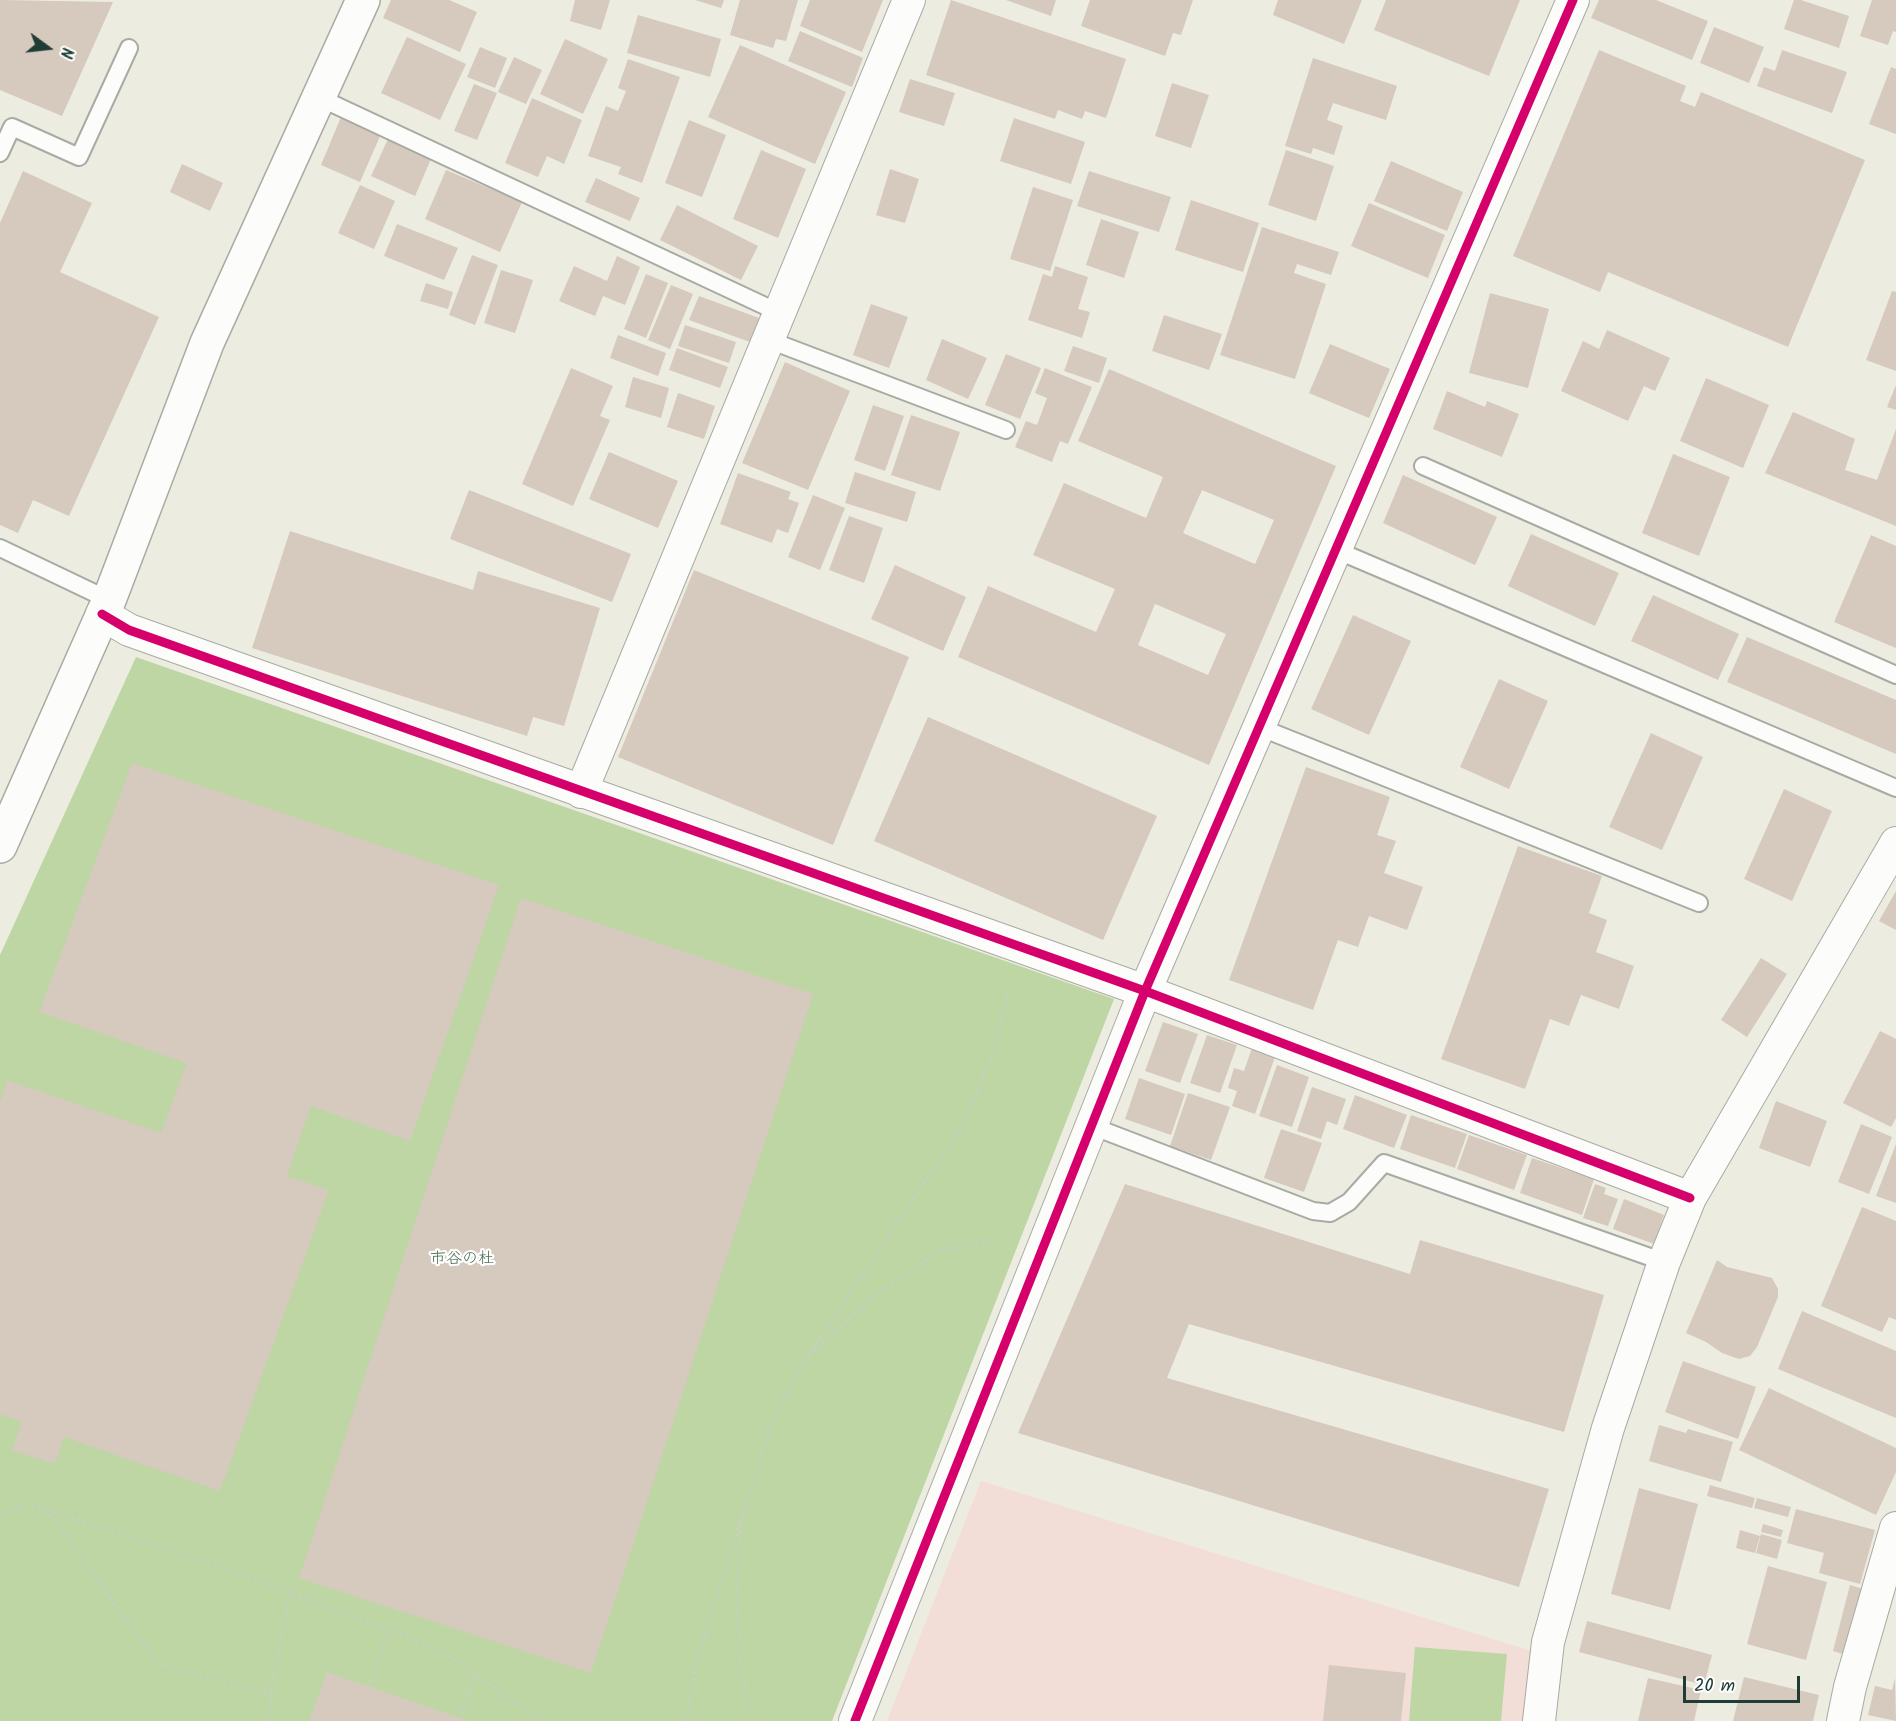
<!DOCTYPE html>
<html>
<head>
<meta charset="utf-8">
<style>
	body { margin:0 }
	#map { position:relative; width:1896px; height:1721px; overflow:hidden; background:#edece1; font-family:Kalam,sans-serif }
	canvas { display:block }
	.north { position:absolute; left:18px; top:18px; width:60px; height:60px; -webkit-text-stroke:4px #fff; paint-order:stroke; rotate:105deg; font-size:16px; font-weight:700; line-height:24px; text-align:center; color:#1f3d34 }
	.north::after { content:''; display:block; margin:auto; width:21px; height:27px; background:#1f3d34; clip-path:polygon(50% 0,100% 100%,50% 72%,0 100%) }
	.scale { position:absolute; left:1683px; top:1676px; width:117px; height:27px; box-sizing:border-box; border:3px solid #1f3d34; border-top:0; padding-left:8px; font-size:18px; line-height:21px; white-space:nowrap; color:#1f3d34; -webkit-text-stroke:4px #fff; paint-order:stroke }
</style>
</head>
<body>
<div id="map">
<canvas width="1896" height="1721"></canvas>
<div class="north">N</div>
<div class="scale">20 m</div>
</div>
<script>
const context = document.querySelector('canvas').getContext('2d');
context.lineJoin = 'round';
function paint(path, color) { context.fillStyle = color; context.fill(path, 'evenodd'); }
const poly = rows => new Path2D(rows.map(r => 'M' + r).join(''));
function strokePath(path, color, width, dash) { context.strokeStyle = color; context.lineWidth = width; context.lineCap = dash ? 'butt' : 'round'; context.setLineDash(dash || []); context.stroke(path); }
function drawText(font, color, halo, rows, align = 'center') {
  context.font = font + ' Kalam,"Klee One",sans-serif'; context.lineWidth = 4.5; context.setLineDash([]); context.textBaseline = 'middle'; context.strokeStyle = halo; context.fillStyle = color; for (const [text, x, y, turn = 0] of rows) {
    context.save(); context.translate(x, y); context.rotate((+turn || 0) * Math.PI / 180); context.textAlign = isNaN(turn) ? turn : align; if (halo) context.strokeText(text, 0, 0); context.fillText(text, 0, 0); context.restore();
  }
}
const built = poly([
	[981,1481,1535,1652,1526,1721,887,1721]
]);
const green = poly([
	[136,657,1114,999,832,1721,0,1721,0,955],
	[1415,1647,1507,1654,1501,1721,1409,1721]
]);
const building = poly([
	[0,0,113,2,62,116,0,90],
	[391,0,449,0,477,12,460,52,383,18],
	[575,0,610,0,601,30,570,21],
	[695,0,724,0,721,8],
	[740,0,798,0,786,41,776,39,773,48,730,35],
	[810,0,883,0,862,52,800,26],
	[951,0,1126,59,1106,118,1085,111,1082,119,1058,110,1055,119,926,75],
	[1006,0,1056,0,1051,16],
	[1090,0,1193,0,1181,35,1173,33,1165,56,1081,26],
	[1278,0,1362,0,1344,44,1273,15],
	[1386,0,1520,0,1489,76,1374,30],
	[1599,0,1656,0,1708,21,1692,60,1591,18],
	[1794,0,1801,0,1849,16,1839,48,1784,29],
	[1872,0,1896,0,1896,32,1893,31,1888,45,1860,36],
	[638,15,721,39,710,77,627,53],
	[1714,27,1764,47,1749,83,1700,63],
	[800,31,863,58,852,87,788,61],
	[407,37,466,64,440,120,381,93],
	[565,39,608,59,583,114,540,94],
	[740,45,846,92,815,164,708,117],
	[480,47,507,58,495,88,467,77],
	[1599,50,1686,86,1680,101,1695,107,1701,92,1865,160,1788,347,1608,272,1600,292,1513,256],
	[1782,50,1847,72,1832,113,1757,86,1764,67,1775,71],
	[514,57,542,70,526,104,498,92],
	[1313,58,1397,86,1386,120,1333,103,1327,120,1343,126,1334,155,1313,148,1311,154,1285,146],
	[628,59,680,77,642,183,618,174,621,167,588,156,606,106,618,111,626,91,618,88],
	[1891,67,1896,69,1896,134,1869,124],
	[910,79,955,93,944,126,899,112],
	[1172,83,1209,95,1191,148,1155,136],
	[474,84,497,93,477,140,454,131],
	[532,98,582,120,564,164,547,156,538,177,505,163],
	[341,117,381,134,360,182,321,165],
	[1014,118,1085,142,1071,184,1000,161],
	[689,120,726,135,702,197,665,183],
	[388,139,431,159,415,196,371,176],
	[761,150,806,169,778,238,733,219],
	[1286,150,1334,166,1316,221,1268,205],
	[1391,161,1463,192,1447,231,1374,201],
	[182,164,223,183,210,211,170,192],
	[890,169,919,179,905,223,876,215],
	[446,170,522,202,500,252,425,219],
	[23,171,92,203,60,272,159,317,69,516,33,500,18,533,0,525,0,223],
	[1089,171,1171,197,1159,232,1077,206],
	[596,178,640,198,630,221,585,202],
	[360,185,395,201,374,249,338,233],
	[1033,187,1073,200,1050,271,1010,259],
	[1191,200,1259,223,1243,272,1175,250],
	[1369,203,1445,235,1428,278,1351,246],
	[677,205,758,246,741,280,660,240],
	[1101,219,1139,232,1124,278,1086,265],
	[397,224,458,248,444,280,384,256],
	[1262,227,1339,252,1331,275,1297,264,1294,273,1326,284,1295,379,1220,355],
	[472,255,498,265,475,325,449,315],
	[617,256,640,267,625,305,603,296,595,316,559,301,574,266,607,281],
	[1055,266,1088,277,1078,309,1090,312,1082,338,1028,320,1043,274,1052,277],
	[501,270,533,280,515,333,484,323],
	[646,274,668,283,646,338,624,329],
	[426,283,453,292,448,309,420,301],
	[671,285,693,294,670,349,648,340],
	[1892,291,1896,292,1896,371,1866,360],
	[1490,293,1549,309,1528,388,1469,373],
	[699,296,759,318,750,342,689,320],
	[871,304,908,317,889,368,853,355],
	[1164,315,1222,334,1209,370,1152,351],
	[685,325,736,342,729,363,678,346],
	[1607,330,1670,358,1655,391,1644,386,1628,421,1561,391,1583,341,1599,349],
	[618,335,666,353,658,376,610,358],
	[942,339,987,358,968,399,926,380],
	[1330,344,1390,369,1369,418,1309,393],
	[1073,346,1107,358,1099,383,1064,371],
	[677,348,728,367,720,388,669,370],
	[1006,354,1041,368,1020,419,985,405],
	[785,362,850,391,808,490,742,463],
	[571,368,613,386,600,416,610,420,573,506,522,484],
	[1045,368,1092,387,1068,444,1060,441,1052,462,1015,447,1026,421,1037,425,1047,398,1035,393],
	[1109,369,1336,466,1209,765,958,657,988,586,1096,632,1115,589,1033,555,1064,483,1146,518,1163,477,1078,441],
	[1202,490,1274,520,1255,564,1183,533],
	[1155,604,1226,634,1208,675,1138,645],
	[633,377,669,388,661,418,625,407],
	[1706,378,1769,405,1743,468,1680,441],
	[1896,385,1896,410,1887,407],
	[1447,391,1485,407,1487,401,1519,414,1502,457,1433,429],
	[678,393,715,406,704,439,667,427],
	[873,405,904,416,885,471,854,460],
	[1793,412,1855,439,1845,470,1877,480,1896,429,1896,526,1765,473],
	[911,415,960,432,940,491,891,475],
	[609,452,678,481,658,528,589,499],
	[1673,454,1730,477,1699,556,1642,533],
	[855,472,916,492,907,522,845,503],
	[738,473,791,492,788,499,799,503,788,533,777,529,772,543,720,524],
	[1403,475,1497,517,1475,565,1383,523],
	[469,490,631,554,612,602,450,539],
	[813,495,845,508,820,570,788,557],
	[849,516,883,528,864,583,829,570],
	[290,531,473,590,478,571,600,608,564,726,533,717,527,736,252,648],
	[1531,534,1619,573,1595,626,1508,586],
	[1871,535,1896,546,1896,648,1834,622],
	[895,565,966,597,943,651,871,619],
	[694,570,909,657,833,845,618,757],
	[1653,595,1739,634,1718,680,1631,641],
	[1353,615,1411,641,1369,735,1311,709],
	[1747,637,1896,700,1896,754,1727,682],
	[1499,679,1548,701,1509,789,1460,767],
	[928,717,1157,816,1103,940,874,841],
	[1651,733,1703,757,1662,850,1609,827],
	[132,763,499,885,410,1141,311,1106,287,1176,329,1190,220,1491,64,1437,55,1464,12,1450,22,1422,0,1414,0,1103,7,1080,161,1133,187,1063,39,1012],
	[1306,767,1390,797,1377,835,1396,841,1384,873,1423,887,1407,930,1369,916,1358,947,1338,940,1313,1010,1229,980],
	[1784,789,1832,811,1792,901,1744,879],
	[1518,846,1602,876,1589,913,1607,920,1596,952,1634,966,1619,1009,1581,995,1569,1026,1550,1019,1525,1089,1441,1059],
	[1896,891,1896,930,1879,921],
	[521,898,813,994,591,1673,299,1578],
	[1761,958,1787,974,1747,1037,1721,1020],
	[1163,1022,1198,1034,1180,1083,1145,1071],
	[1880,1031,1896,1039,1896,1118,1891,1127,1843,1103],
	[1207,1035,1237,1045,1220,1093,1190,1083],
	[1252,1048,1275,1057,1255,1114,1232,1106,1237,1091,1228,1088,1234,1068,1244,1071],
	[1277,1065,1309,1077,1292,1127,1259,1116],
	[1139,1078,1185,1094,1171,1135,1125,1119],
	[1312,1087,1346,1099,1337,1125,1327,1121,1321,1139,1297,1131],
	[1188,1093,1230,1107,1211,1160,1170,1146],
	[1355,1095,1407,1115,1394,1148,1343,1129],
	[1776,1101,1827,1121,1810,1167,1759,1148],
	[1411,1115,1467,1134,1455,1168,1400,1149],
	[1861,1124,1892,1137,1869,1194,1838,1182],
	[1281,1129,1322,1143,1304,1192,1264,1178],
	[1469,1135,1527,1155,1514,1190,1457,1169],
	[1896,1144,1896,1203,1876,1196],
	[1532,1158,1594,1179,1582,1215,1520,1193],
	[1125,1184,1410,1274,1420,1240,1604,1295,1564,1432,1189,1324,1167,1378,1549,1489,1519,1587,1018,1433],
	[1595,1184,1606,1188,1604,1194,1618,1199,1608,1226,1583,1218],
	[1624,1199,1664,1215,1654,1244,1613,1229],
	[1862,1207,1896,1221,1896,1320,1889,1317,1882,1332,1821,1306],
	[1717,1260,1727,1267,1772,1278,1778,1289,1778,1297,1757,1347,1750,1356,1739,1359,1722,1353,1706,1342,1686,1333],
	[1802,1311,1896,1351,1896,1418,1778,1369],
	[1683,1361,1756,1387,1738,1439,1665,1412],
	[1769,1388,1896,1448,1896,1472,1876,1515,1739,1450],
	[1659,1425,1686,1433,1688,1429,1733,1442,1721,1482,1649,1461],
	[1710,1485,1755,1498,1752,1508,1707,1496],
	[1639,1488,1698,1504,1670,1610,1611,1594],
	[1757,1498,1791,1507,1788,1517,1754,1508],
	[1796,1509,1875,1530,1860,1584,1819,1573,1824,1553,1787,1543],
	[1763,1524,1783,1530,1781,1537,1761,1532],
	[1740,1530,1760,1536,1755,1553,1736,1548],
	[1761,1534,1782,1540,1777,1559,1756,1553],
	[1768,1566,1827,1582,1806,1660,1747,1644],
	[1850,1585,1863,1589,1846,1655,1833,1651],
	[1587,1621,1712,1655,1704,1685,1579,1652],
	[1329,1665,1406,1673,1401,1721,1323,1721],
	[327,1672,460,1718,468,1721,309,1721],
	[1744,1677,1819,1695,1813,1721,1733,1721],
	[1648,1678,1701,1690,1694,1721,1638,1721],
	[1895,1678,1896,1721,1868,1715,1875,1686,1892,1690]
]);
const path = poly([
	[810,1355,876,1294,941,1251,994,1240],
	[47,1510,158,1664,271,1694],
	[0,1517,28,1503,257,1580,440,1650,541,1721],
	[741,1519,737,1599,741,1669,753,1721],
	[369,1687,389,1630],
	[460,1718,475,1674],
	[266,1721,290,1592],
	[687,1721,696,1663,772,1422,805,1360,965,1123,993,1052,1008,992]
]);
const lane = poly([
	[318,97,780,313],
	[0,153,12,127,79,157,129,48],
	[769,340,1006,430],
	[1423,466,1896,675],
	[0,548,109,600],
	[1336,550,1896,788],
	[1259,727,1699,903],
	[1089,1125,1313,1211,1330,1213,1349,1202,1384,1163,1664,1262]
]);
const street = poly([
	[102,614,129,630,1145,991,1690,1198],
	[581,792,909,0],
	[855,1721,1145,991,1573,0],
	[1539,1721,1548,1642,1608,1428,1664,1262,1690,1198,1896,843],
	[1843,1721,1850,1687,1896,1528]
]);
const secondary = poly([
	[0,846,109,600,207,343,363,0]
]);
const cycleway = poly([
	[102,614,129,630,1145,991,1690,1198],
	[855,1721,1145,991,1573,0]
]);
const parkNames = [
	["市谷の杜",462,1260]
];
paint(built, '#f2ddd7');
paint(green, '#bdd6a4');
paint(building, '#d6c9be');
strokePath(lane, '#a8aba3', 20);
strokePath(street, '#a8aba3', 34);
strokePath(secondary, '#a8aba3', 36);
strokePath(path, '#cbcdca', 4, [1.5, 4.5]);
strokePath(lane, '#fcfcfa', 16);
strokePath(street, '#fcfcfa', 32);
strokePath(secondary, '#fcfcfa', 33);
strokePath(cycleway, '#d6006c', 9);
drawText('16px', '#436647', '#fff', parkNames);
</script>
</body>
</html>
